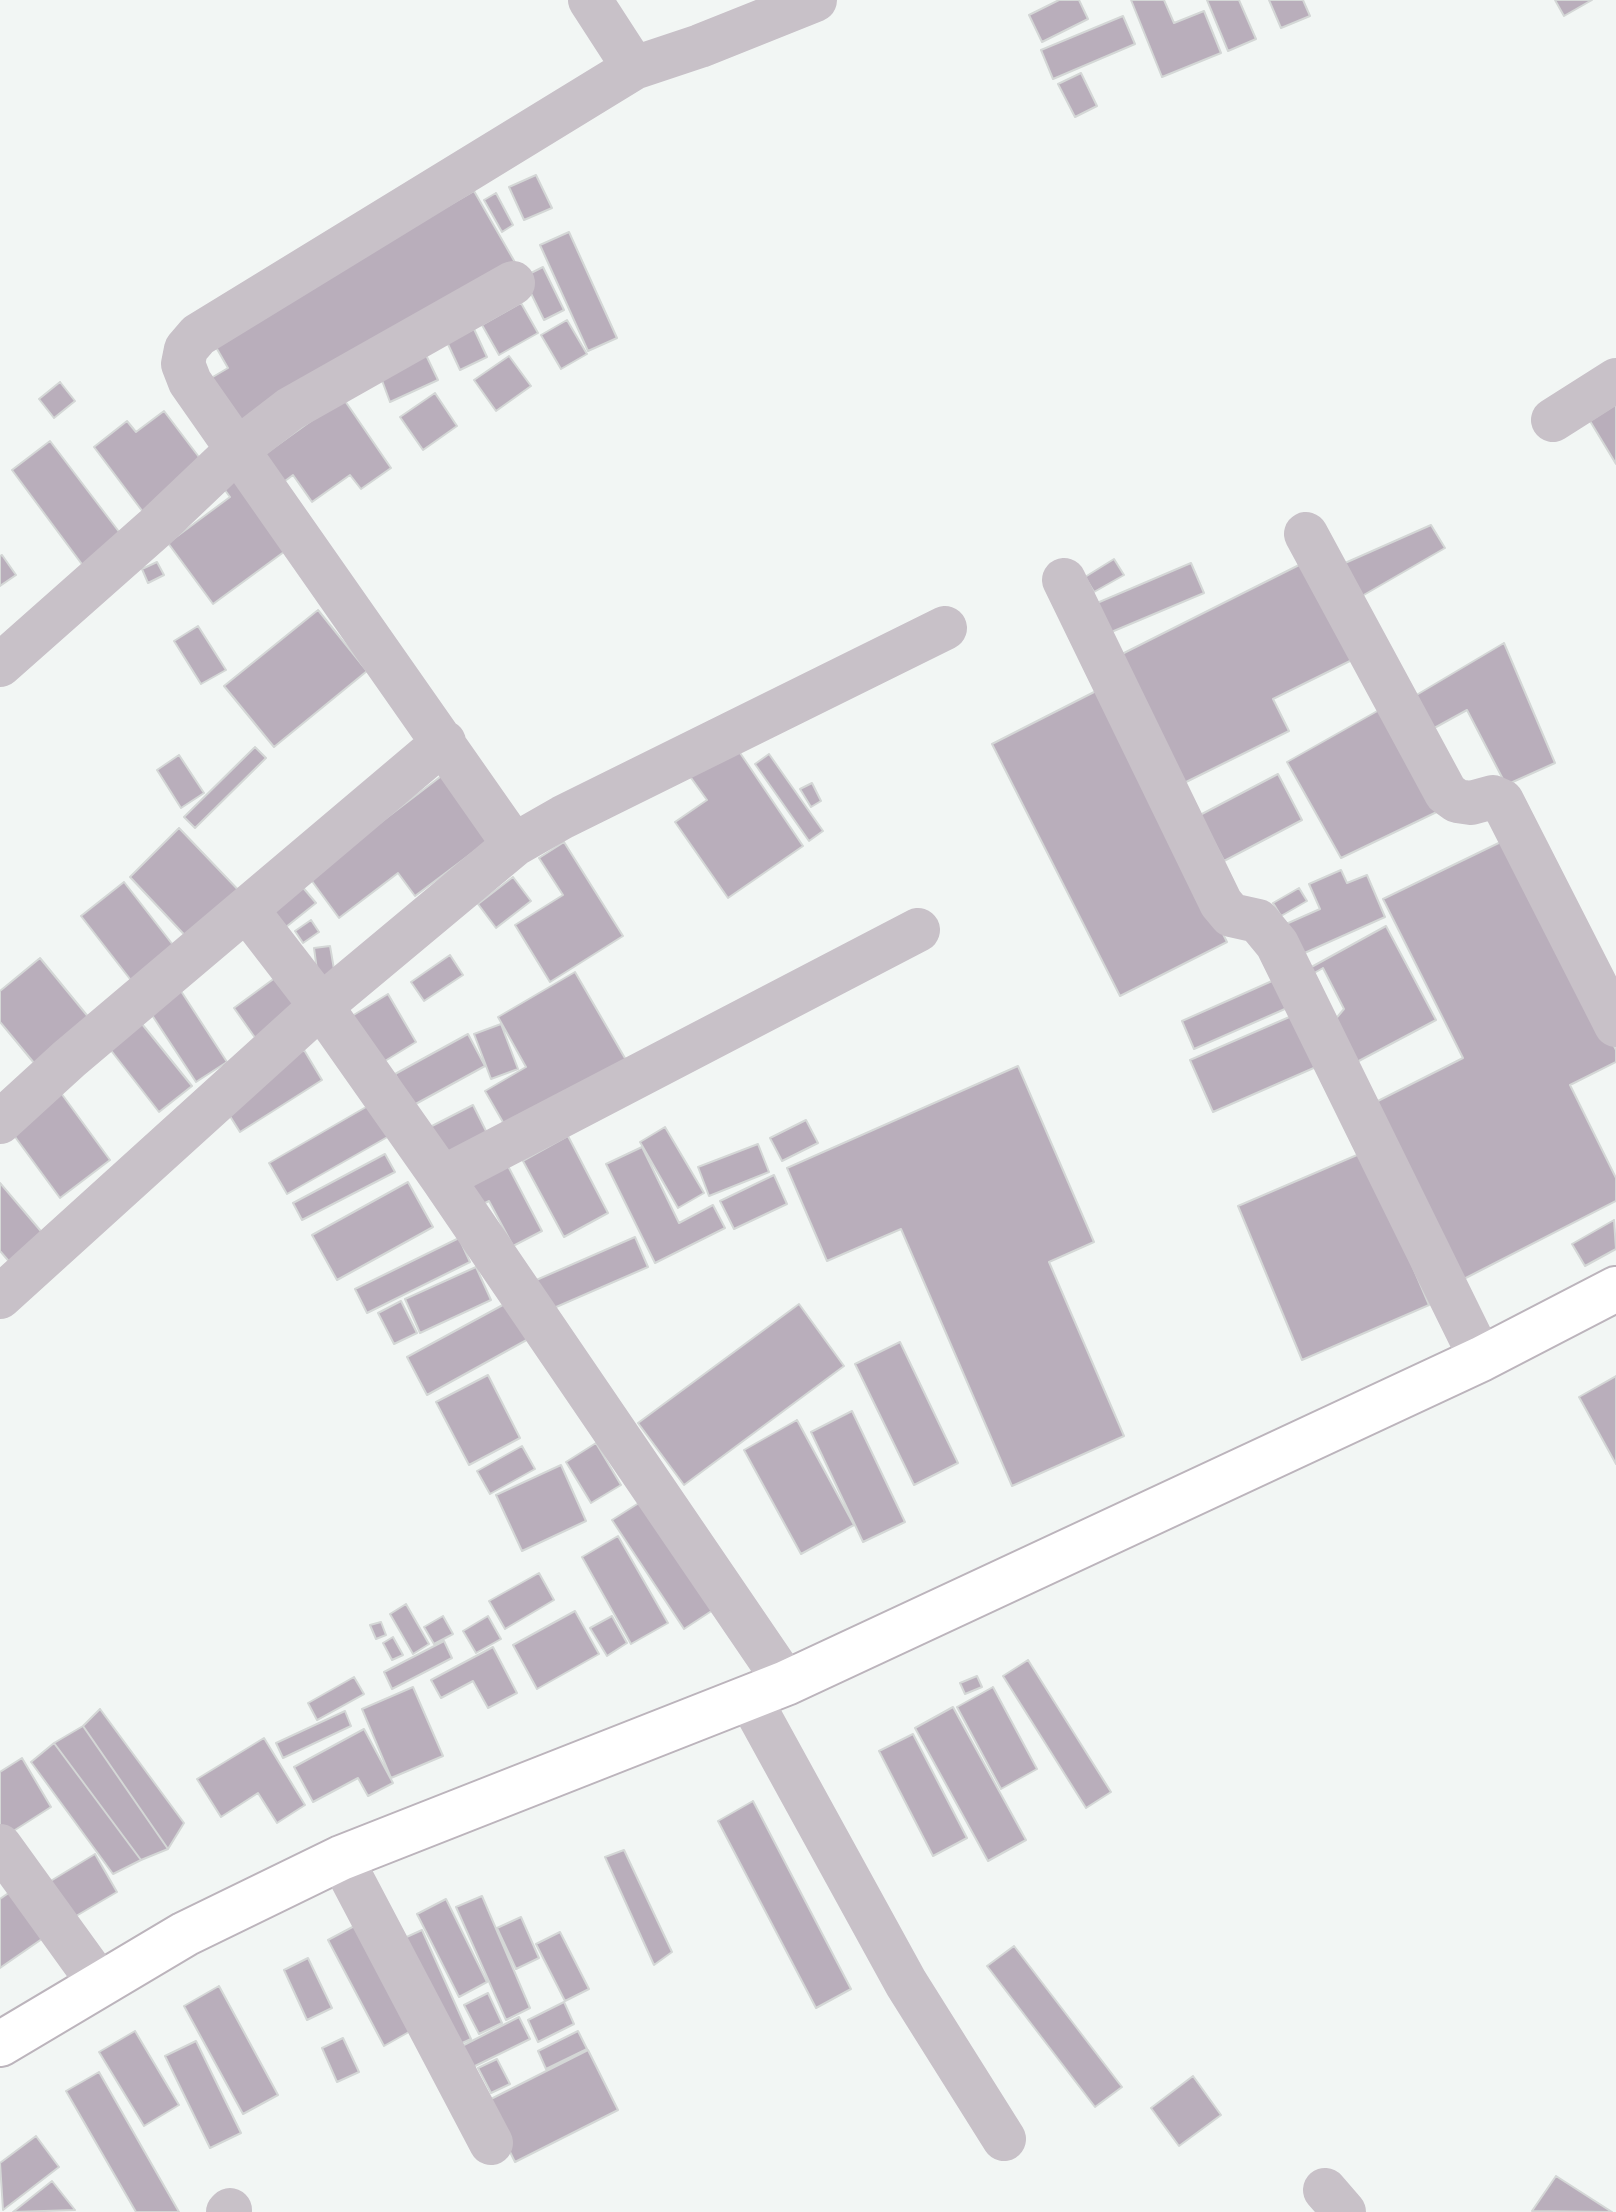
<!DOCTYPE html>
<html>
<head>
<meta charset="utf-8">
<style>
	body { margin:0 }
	canvas { display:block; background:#f2f6f4 }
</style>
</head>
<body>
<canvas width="1616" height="2212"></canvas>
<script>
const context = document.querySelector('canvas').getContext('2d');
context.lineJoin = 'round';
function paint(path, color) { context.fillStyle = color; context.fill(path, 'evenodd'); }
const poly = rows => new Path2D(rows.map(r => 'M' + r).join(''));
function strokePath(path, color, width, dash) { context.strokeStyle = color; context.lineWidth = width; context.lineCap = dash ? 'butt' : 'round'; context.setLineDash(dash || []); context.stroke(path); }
const building = poly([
	[1059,0,1079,0,1088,19,1042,42,1029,15,1059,0],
	[1131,0,1164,0,1174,23,1204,11,1221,53,1162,77,1131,0],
	[1207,0,1239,0,1256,39,1228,51,1207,0],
	[1269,0,1303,0,1310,16,1281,28,1269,0],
	[1555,0,1592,0,1564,16,1555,0],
	[1123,16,1135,44,1053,79,1041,50,1123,16],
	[1081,73,1097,106,1075,117,1058,84,1081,73],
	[536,175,552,208,524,220,509,187,536,175],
	[474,191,520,271,237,435,206,381,228,368,213,342,474,191],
	[496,193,513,225,502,232,484,200,496,193],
	[569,232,617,338,588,351,540,245,569,232],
	[543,267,564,310,544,320,523,277,543,267],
	[521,303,538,333,499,355,482,325,521,303],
	[567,320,587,354,561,369,541,335,567,320],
	[474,329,487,357,460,370,447,342,474,329],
	[426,355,438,380,390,402,380,375,426,355],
	[509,356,531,386,496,411,474,380,509,356],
	[60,382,75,401,54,418,39,399,60,382],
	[435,393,457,426,423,450,400,417,435,393],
	[343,398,391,468,361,489,350,475,312,502,293,475,277,487,258,459,343,398],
	[1616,404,1616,464,1590,421,1616,404],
	[164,411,205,465,143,512,94,447,127,421,136,432,164,411],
	[50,441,126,541,87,571,12,470,50,441],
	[239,474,292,546,213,604,168,543,230,497,222,486,239,474],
	[1431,525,1445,548,1362,596,1345,563,1431,525],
	[2,555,16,575,0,586,0,556,2,555],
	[1114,559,1124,575,1094,592,1085,577,1114,559],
	[1311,559,1360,656,1273,699,1289,731,1174,788,1110,660,1311,559],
	[157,562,164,575,148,583,142,569,157,562],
	[1191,563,1204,593,1109,633,1097,603,1191,563],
	[318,610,367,671,274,747,224,686,318,610],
	[198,626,226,670,201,684,174,641,198,626],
	[1504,643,1555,763,1506,785,1467,710,1427,732,1408,700,1504,643],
	[1100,689,1227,942,1120,996,992,744,1100,689],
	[1388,705,1445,808,1341,858,1287,762,1388,705],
	[734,744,803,846,728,898,675,822,707,800,689,775,734,744],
	[255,747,266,758,195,828,184,817,255,747],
	[769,754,823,831,809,841,755,764,769,754],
	[179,755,204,793,181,808,157,770,179,755],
	[444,774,492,838,415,896,398,873,339,918,309,877,444,774],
	[1278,774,1302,820,1224,861,1200,815,1278,774],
	[812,783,821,801,811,807,800,789,812,783],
	[179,828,245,897,194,945,130,877,179,828],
	[1509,838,1616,1050,1616,1062,1570,1085,1616,1178,1616,1201,1454,1284,1364,1108,1463,1058,1383,899,1509,838],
	[564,842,623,936,550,982,515,925,563,895,539,858,564,842],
	[1341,870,1347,883,1367,875,1385,917,1300,955,1286,924,1320,909,1309,884,1341,870],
	[513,877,531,901,496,928,478,904,513,877],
	[124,882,180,954,137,988,81,916,124,882],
	[300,884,316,903,286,927,271,908,300,884],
	[1299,888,1307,901,1281,916,1273,903,1299,888],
	[311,920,319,932,303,943,295,931,311,920],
	[1386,926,1436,1020,1355,1063,1333,1022,1344,1009,1323,968,1309,976,1306,970,1386,926],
	[330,946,335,975,318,978,314,948,330,946],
	[450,955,463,975,424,1001,411,982,450,955],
	[40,958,99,1030,44,1075,0,1022,0,991,40,958],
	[283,972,317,1020,268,1056,234,1008,283,972],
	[575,972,644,1091,515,1143,485,1091,526,1067,498,1017,575,972],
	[1290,973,1303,1001,1194,1049,1182,1021,1290,973],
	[179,988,227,1062,196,1082,148,1009,179,988],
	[388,994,416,1042,380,1064,352,1016,388,994],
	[1294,1015,1316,1067,1213,1112,1190,1060,1294,1015],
	[138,1019,192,1086,159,1112,106,1044,138,1019],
	[501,1024,518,1069,491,1079,474,1034,501,1024],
	[468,1034,485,1066,412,1106,395,1074,468,1034],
	[304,1050,322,1080,240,1132,221,1102,304,1050],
	[1018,1066,1094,1242,1049,1262,1124,1436,1012,1486,901,1229,827,1261,787,1168,1018,1066],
	[61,1093,110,1160,60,1198,10,1130,61,1093],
	[373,1103,391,1135,287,1194,269,1163,373,1103],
	[473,1105,491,1141,447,1163,430,1127,473,1105],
	[806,1120,818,1143,782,1161,770,1138,806,1120],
	[665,1127,704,1193,678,1208,640,1142,665,1127],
	[568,1136,608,1213,564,1237,523,1161,568,1136],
	[758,1144,769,1172,709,1196,698,1167,758,1144],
	[642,1147,679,1223,713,1205,725,1228,655,1263,606,1164,642,1147],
	[1364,1152,1429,1305,1302,1360,1238,1206,1364,1152],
	[385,1154,395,1172,302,1220,293,1203,385,1154],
	[508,1166,542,1231,513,1246,489,1201,473,1209,462,1189,508,1166],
	[774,1175,787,1204,734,1229,720,1201,774,1175],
	[408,1182,433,1227,337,1280,312,1235,408,1182],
	[0,1183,45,1236,12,1265,0,1251,0,1183],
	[1614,1220,1616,1249,1585,1266,1572,1244,1614,1220],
	[635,1237,648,1267,547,1311,534,1281,635,1237],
	[459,1238,470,1262,367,1313,355,1289,459,1238],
	[476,1267,491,1300,420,1333,405,1299,476,1267],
	[512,1300,532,1337,427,1395,407,1357,512,1300],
	[401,1301,417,1333,394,1344,378,1313,401,1301],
	[799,1304,844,1366,684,1485,638,1423,799,1304],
	[900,1342,958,1463,914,1485,855,1364,900,1342],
	[488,1375,520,1438,469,1465,436,1402,488,1375],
	[1616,1376,1616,1464,1579,1397,1616,1376],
	[852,1411,905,1522,863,1542,811,1432,852,1411],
	[797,1420,854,1525,801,1554,744,1450,797,1420],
	[596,1443,621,1485,591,1503,566,1462,596,1443],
	[522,1446,535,1469,490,1494,477,1471,522,1446],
	[561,1465,586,1521,522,1551,496,1495,561,1465],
	[642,1501,713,1610,684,1629,612,1520,642,1501],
	[618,1536,668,1623,631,1644,582,1557,618,1536],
	[539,1573,554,1600,505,1629,489,1601,539,1573],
	[406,1604,429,1644,413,1654,390,1614,406,1604],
	[575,1611,599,1654,537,1689,513,1645,575,1611],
	[443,1616,453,1634,434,1644,424,1627,443,1616],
	[488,1616,501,1639,476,1653,463,1631,488,1616],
	[612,1616,627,1643,607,1656,590,1628,612,1616],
	[381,1622,386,1635,376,1639,370,1625,381,1622],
	[393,1637,403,1655,392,1660,383,1643,393,1637],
	[444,1641,452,1658,392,1689,384,1672,444,1641],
	[493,1647,517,1693,488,1708,473,1681,441,1698,431,1680,493,1647],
	[1028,1660,1111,1792,1086,1808,1003,1676,1028,1660],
	[977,1676,982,1687,965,1694,960,1683,977,1676],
	[354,1677,364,1694,317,1720,308,1703,354,1677],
	[413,1687,443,1756,391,1778,362,1709,413,1687],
	[993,1687,1037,1769,1001,1789,957,1707,993,1687],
	[953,1707,1026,1840,988,1861,915,1728,953,1707],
	[100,1709,184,1823,168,1849,83,1726,100,1709],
	[345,1711,351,1726,283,1758,276,1743,345,1711],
	[83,1726,168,1849,141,1860,54,1743,83,1726],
	[364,1729,393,1783,368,1796,358,1778,313,1802,294,1767,364,1729],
	[913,1734,967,1838,933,1856,879,1751,913,1734],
	[264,1738,305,1805,277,1823,258,1793,221,1817,197,1779,264,1738],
	[54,1743,141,1860,113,1874,31,1762,54,1743],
	[22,1758,51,1807,4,1837,0,1831,0,1772,22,1758],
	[753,1801,851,1989,816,2008,718,1821,753,1801],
	[624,1850,672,1952,654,1965,605,1857,624,1850],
	[95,1854,117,1892,71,1919,49,1882,95,1854],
	[20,1885,52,1932,0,1968,0,1899,20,1885],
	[482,1896,530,2008,506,2020,456,1907,482,1896],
	[446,1899,487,1982,459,1997,417,1914,446,1899],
	[521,1917,539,1958,516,1969,497,1928,521,1917],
	[360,1923,416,2028,384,2046,328,1940,360,1923],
	[422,1930,471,2039,449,2049,400,1940,422,1930],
	[560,1932,589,1989,565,2001,536,1944,560,1932],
	[1014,1946,1122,2087,1095,2107,987,1966,1014,1946],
	[308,1958,332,2008,307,2020,284,1970,308,1958],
	[219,1986,278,2095,243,2114,184,2006,219,1986],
	[488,1993,502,2023,479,2034,464,2005,488,1993],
	[564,2002,574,2024,538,2042,528,2020,564,2002],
	[519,2017,530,2039,473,2067,462,2046,519,2017],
	[135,2031,179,2105,144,2126,99,2052,135,2031],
	[578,2031,587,2049,546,2069,538,2051,578,2031],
	[343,2038,359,2072,337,2082,322,2048,343,2038],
	[196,2041,241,2133,210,2148,165,2056,196,2041],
	[588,2050,618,2110,515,2162,485,2102,588,2050],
	[497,2059,510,2084,491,2093,478,2068,497,2059],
	[99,2072,179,2212,136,2212,66,2091,99,2072],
	[1193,2076,1221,2115,1179,2146,1151,2108,1193,2076],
	[36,2136,59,2167,3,2210,0,2163,36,2136],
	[1556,2176,1612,2212,1532,2211,1556,2176],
	[52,2181,75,2210,13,2212,52,2181]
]);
const minor = poly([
	[634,68,700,46,815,0],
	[1553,420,1616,380],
	[1306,534,1446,793,1457,801,1471,803,1493,797,1502,801,1616,1025],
	[1064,580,1221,903,1231,915,1258,921,1277,944,1481,1359],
	[0,665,156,527,238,449,290,409,513,283],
	[514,845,190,382,183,364,186,349,198,335,634,68,590,0],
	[247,910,321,1006,442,1178,786,1683],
	[0,1122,69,1059,444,742],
	[442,1178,918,930],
	[0,1297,321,1006,514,845,563,817,945,628],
	[750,1699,906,1983,1004,2139],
	[0,1846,99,1983],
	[341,1858,491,2143],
	[1325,2190,1344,2212],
	[228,2212,230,2210]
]);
const major = poly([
	[0,2044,185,1934,341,1858,786,1683,1481,1359,1616,1289]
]);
paint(building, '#b9aebb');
strokePath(building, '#d4d7d6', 2);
strokePath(major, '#bcb4bc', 48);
strokePath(minor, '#c8c1c8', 44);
strokePath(major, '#fff', 44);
</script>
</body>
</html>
